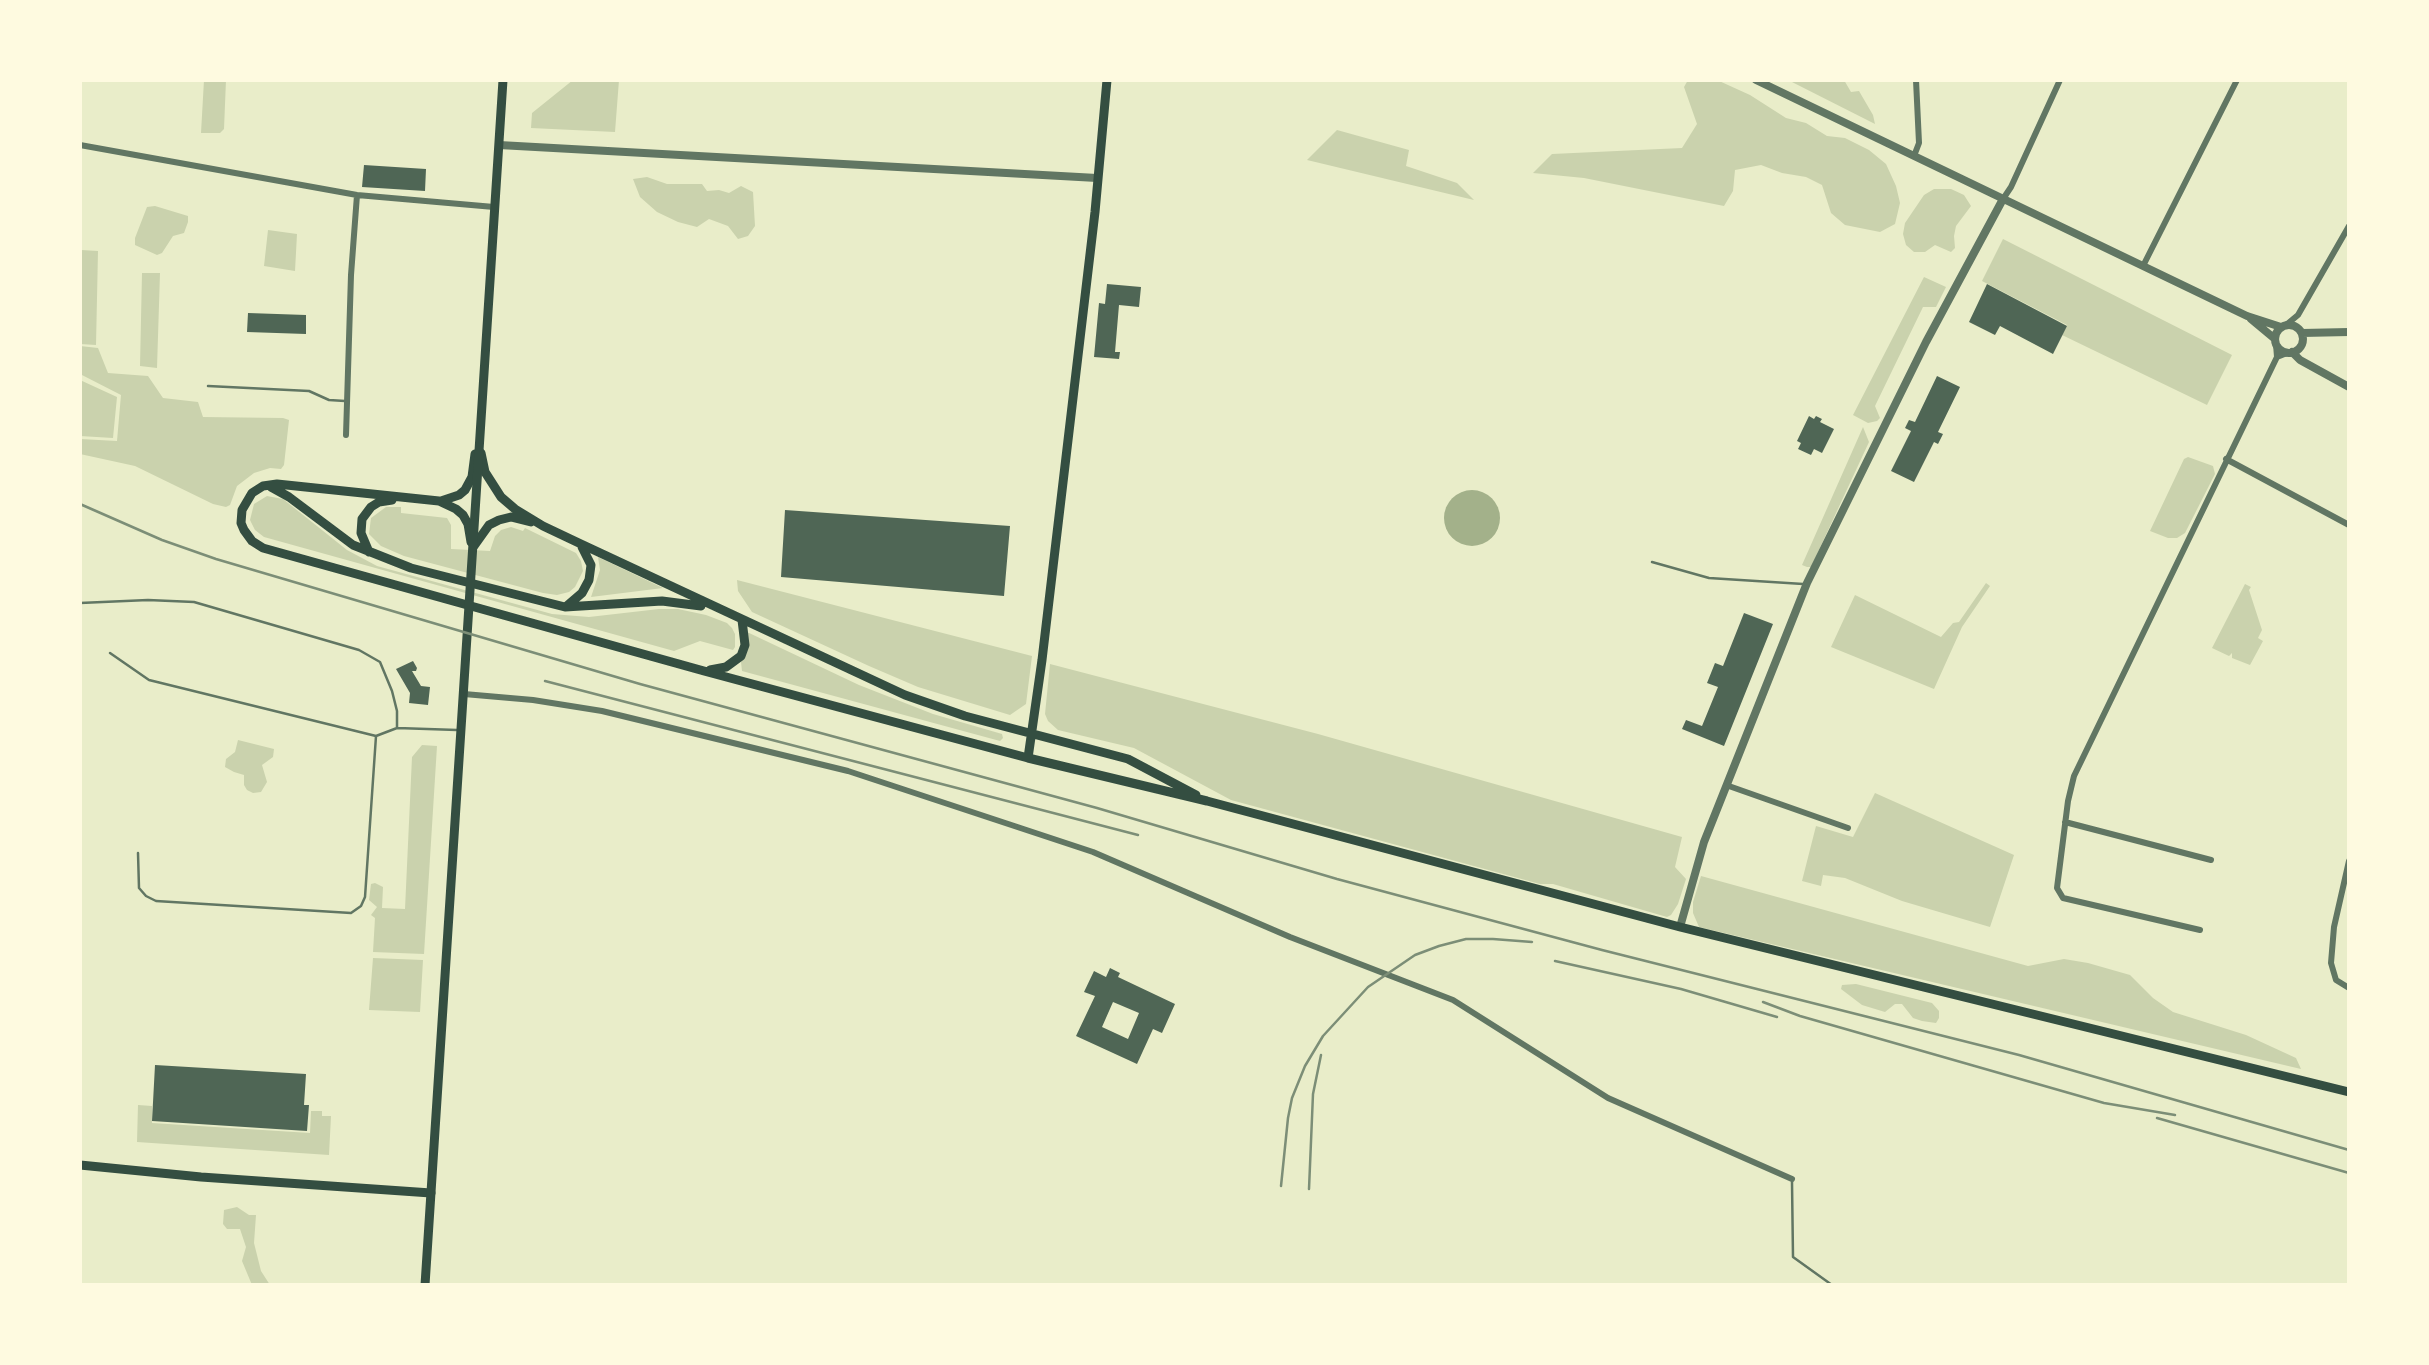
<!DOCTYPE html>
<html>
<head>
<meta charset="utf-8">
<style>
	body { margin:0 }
	#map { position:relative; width:2429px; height:1365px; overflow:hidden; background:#e9edc9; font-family:Montserrat,sans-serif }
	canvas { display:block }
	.frame { position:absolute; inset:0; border:82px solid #fefae0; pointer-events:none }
</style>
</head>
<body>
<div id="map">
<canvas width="2429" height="1365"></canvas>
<div class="frame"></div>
</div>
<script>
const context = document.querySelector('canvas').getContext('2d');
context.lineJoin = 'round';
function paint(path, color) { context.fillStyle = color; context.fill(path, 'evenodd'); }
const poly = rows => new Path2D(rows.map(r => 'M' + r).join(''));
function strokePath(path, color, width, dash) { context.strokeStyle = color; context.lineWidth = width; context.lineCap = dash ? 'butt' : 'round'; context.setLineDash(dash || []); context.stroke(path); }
const green = poly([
	[204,80,226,80,224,129,220,133,201,133],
	[573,80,619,80,615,132,531,128,532,113],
	[1688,80,1717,80,1750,95,1786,118,1806,123,1827,136,1845,138,1869,150,1886,164,1896,186,1900,203,1895,224,1880,232,1845,225,1831,213,1822,185,1806,177,1782,173,1761,165,1735,170,1733,191,1724,206,1584,178,1533,173,1552,154,1682,148,1697,124,1684,87],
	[1788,80,1844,80,1851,92,1859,91,1873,115,1875,124],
	[1337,130,1409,150,1406,166,1457,183,1474,200,1307,160],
	[647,177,667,184,702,184,707,191,719,190,729,193,741,186,753,192,755,226,748,236,738,239,728,226,709,219,697,227,678,222,657,212,640,197,633,179],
	[1934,189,1951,189,1964,195,1971,206,1956,226,1954,236,1955,248,1951,252,1935,245,1925,252,1914,252,1906,245,1903,234,1905,223,1924,195],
	[155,206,188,216,188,222,184,233,173,236,162,253,157,255,135,245,135,238,147,207],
	[268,230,297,234,295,271,264,266],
	[2003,239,2232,355,2207,405,2062,335,2067,325,1982,281],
	[81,250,98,251,96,345,80,344],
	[142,273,160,273,157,368,140,366],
	[1924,277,1946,287,1936,307,1923,307,1875,406,1880,418,1877,421,1868,423,1853,415],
	[80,346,98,348,108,373,148,376,163,398,198,402,203,417,283,418,289,420,284,465,281,469,270,468,254,473,237,486,230,505,226,507,213,504,135,466,80,454,80,439,117,441,121,395,80,374],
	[80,380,117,397,113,438,80,436],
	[1863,427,1869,442,1811,567,1807,567,1802,565],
	[2188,457,2213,466,2215,474,2185,533,2177,538,2168,538,2150,531,2184,459],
	[267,496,283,499,347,550,377,566,552,614,589,617,659,609,678,609,706,615,727,623,732,628,735,634,735,647,733,650,700,641,674,651,264,537,255,530,250,520,254,504],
	[386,507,401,507,401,513,447,518,451,525,451,549,490,551,495,536,501,530,511,527,523,531,525,528,576,553,581,561,583,571,575,587,569,592,557,595,543,593,404,556,381,546,369,534,371,518],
	[598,557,663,588,591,597,600,570],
	[737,580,1032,656,1026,704,1010,715,918,687,869,666,752,612,738,591],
	[1986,583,1990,586,1962,627,1934,689,1831,647,1855,595,1941,637,1953,623,1959,622],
	[2245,584,2251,587,2249,590,2262,630,2258,638,2263,641,2250,665,2232,658,2232,653,2229,656,2212,648],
	[747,632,859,685,933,714,1002,734,1003,738,1000,741,742,671,741,662],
	[1050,664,1318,734,1682,837,1675,867,1686,879,1678,904,1671,915,1667,917,1553,884,1540,884,1231,800,1134,748,1058,730,1048,721,1045,714],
	[238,740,274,749,273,757,262,765,267,782,261,792,253,793,247,790,244,785,244,775,234,772,225,767,226,759,235,752],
	[422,745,437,746,424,954,373,952,375,918,371,915,377,907,369,900,371,884,375,883,383,887,382,908,405,909,412,757],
	[1875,793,2014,855,1990,927,1902,901,1845,878,1823,875,1821,886,1802,881,1816,826,1853,837],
	[1701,876,2028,966,2064,959,2088,963,2130,975,2153,998,2173,1012,2246,1035,2296,1058,2301,1069,1699,927,1693,913,1693,902],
	[373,958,423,960,420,1012,369,1010],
	[1856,984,1932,1003,1939,1011,1939,1018,1936,1023,1922,1021,1913,1018,1902,1004,1895,1004,1885,1012,1862,1005,1841,989,1842,985],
	[138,1105,152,1106,152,1123,310,1133,311,1111,322,1111,322,1116,331,1116,329,1155,137,1142],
	[237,1207,249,1215,256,1215,254,1243,261,1271,270,1285,252,1285,242,1261,246,1247,240,1229,227,1229,223,1224,224,1210]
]);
const water = poly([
	'1444 518a28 28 0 1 1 56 0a28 28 0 1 1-56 0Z'
]);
const building = poly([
	[364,165,426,169,425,191,362,187],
	[1107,284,1141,287,1139,307,1119,305,1115,352,1120,352,1119,359,1094,357,1099,303,1105,304],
	[1987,284,2067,326,2053,354,2000,326,1995,335,1969,322],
	[248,313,306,315,306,334,247,332],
	[1937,376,1960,387,1938,432,1943,434,1938,444,1934,442,1914,482,1891,471,1911,431,1905,428,1909,420,1915,422],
	[1809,416,1814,419,1816,416,1822,419,1820,422,1834,429,1822,453,1814,449,1811,455,1798,449,1801,443,1797,441],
	[785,510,1010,526,1004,596,781,577],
	[1744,613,1773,624,1724,746,1682,729,1686,720,1702,726,1718,687,1707,683,1715,663,1723,666],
	[413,661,417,668,416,671,412,671,421,686,430,687,428,705,409,703,410,693,396,669],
	[1110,968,1120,973,1118,977,1175,1004,1162,1033,1153,1029,1137,1064,1076,1036,1095,996,1084,992,1094,971,1106,977],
	[1113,1002,1139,1013,1128,1039,1102,1027],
	[155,1065,306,1074,304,1105,309,1105,307,1131,152,1121]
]);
const service = poly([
	[208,386,309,391,329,400,345,401],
	[1652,562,1709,578,1803,584],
	[80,603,148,600,194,602,359,650,380,662,392,691,397,711,397,728],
	[110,653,149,680,376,736,397,728,457,730],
	[138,853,139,888,146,896,156,901,351,913,361,906,365,897,376,736],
	[1792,1182,1793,1257,1832,1285]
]);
const minor = poly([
	[80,145,357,195,494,207],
	[1914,156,1919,143,1916,80],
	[2003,199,2011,187,2060,80],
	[2143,266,2237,80],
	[2286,325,2298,315,2349,226],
	[2277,357,2287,353],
	[346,435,351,275,357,195],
	[2226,459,2349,525],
	[464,694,533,700,602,711,848,771,1093,852,1290,937,1453,1000,1608,1098,1792,1179],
	[1726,785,1848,828],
	[2065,822,2211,860],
	[2349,861,2334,927,2331,963,2336,980,2349,988],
	[2200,930,2063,898,2057,888,2068,801,2074,776,2277,357,2276,344]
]);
const tertiary = poly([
	[1756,80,2247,316,2281,327],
	[499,145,1097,178],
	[2251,319,2275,339],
	'2275 339a14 14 0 1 1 28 0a14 14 0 1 1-28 0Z',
	[2302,333,2349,332],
	[2292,352,2300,360,2349,387],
	[1680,927,1704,842,1807,583,1926,342,2003,199]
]);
const secondary = poly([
	[481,453,485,472,501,497,515,509,543,526,581,544,905,695,965,716,1128,759,1196,795],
	[271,487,289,497,353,545,411,568,565,607,662,601,701,606],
	[441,501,459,495,465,490,472,477,475,454],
	[471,542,468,524,463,515,456,509,439,501,277,484,263,486,252,493,242,510,241,523,244,530,252,541,263,548,704,671,1028,758,1207,801,1680,927,2349,1092],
	[474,546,489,525,499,520,511,517,531,522],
	[369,552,361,533,362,519,371,507,379,502,392,500],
	[568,605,582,593,589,580,591,565,582,547],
	[710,670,726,667,741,656,745,645,742,620],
	[1028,758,1042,660,1095,212,1107,80],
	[80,1165,201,1177,431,1193]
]);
const primary = poly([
	[425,1285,503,80]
]);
const rail = poly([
	[80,504,162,540,216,559,640,684,1097,808,1337,879,1602,950,2019,1055,2349,1150],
	[545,681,1138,835],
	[1555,961,1681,989,1777,1017],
	[1763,1002,1800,1016,2104,1103,2175,1115],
	[2157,1118,2349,1173],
	[1281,1186,1288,1118,1292,1098,1305,1066,1323,1036,1368,987,1415,955,1439,946,1466,939,1493,939,1532,942],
	[1309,1189,1313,1094,1321,1055]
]);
paint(green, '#cad2ad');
paint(water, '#a3b18a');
paint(building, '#4f6655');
strokePath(service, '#617663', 2.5);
strokePath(minor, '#617663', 6);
strokePath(tertiary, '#617663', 8);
strokePath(secondary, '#344e41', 9);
strokePath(primary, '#344e41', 9);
strokePath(rail, '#7c8e77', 2.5);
</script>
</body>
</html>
